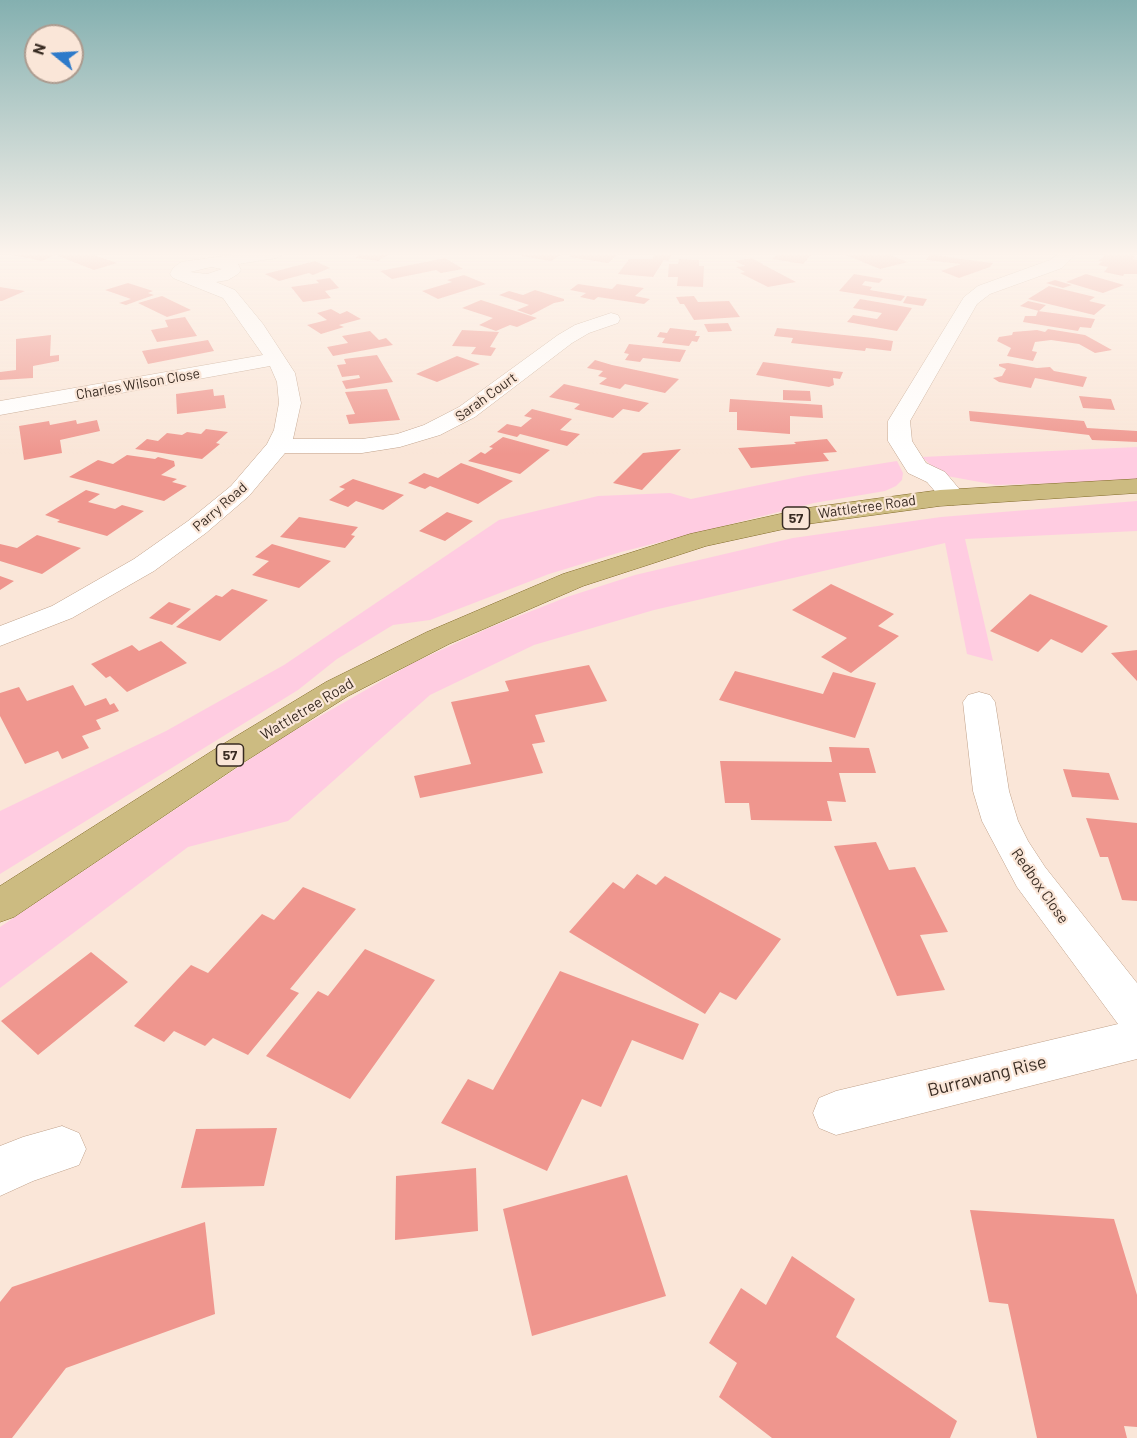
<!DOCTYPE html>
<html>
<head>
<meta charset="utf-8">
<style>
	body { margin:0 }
	#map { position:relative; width:1137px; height:1438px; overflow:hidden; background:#fae6d8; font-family:Barlow,sans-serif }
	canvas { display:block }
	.north { position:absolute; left:24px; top:24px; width:60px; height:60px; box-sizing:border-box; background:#fae6d8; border:2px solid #ac9b8f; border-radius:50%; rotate:288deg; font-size:16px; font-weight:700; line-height:24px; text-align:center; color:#382b22 }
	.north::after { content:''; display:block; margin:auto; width:21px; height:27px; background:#2d7aca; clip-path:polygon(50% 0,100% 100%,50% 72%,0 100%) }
</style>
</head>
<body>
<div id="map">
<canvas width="1137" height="1438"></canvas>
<div class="north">N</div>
</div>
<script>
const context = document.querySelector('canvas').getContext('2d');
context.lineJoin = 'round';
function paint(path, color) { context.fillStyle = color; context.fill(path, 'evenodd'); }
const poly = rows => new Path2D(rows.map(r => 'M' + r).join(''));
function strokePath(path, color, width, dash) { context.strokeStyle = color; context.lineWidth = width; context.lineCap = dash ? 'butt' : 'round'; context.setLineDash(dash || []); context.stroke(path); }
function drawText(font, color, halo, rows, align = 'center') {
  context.font = font + ' Barlow,sans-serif'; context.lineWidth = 4.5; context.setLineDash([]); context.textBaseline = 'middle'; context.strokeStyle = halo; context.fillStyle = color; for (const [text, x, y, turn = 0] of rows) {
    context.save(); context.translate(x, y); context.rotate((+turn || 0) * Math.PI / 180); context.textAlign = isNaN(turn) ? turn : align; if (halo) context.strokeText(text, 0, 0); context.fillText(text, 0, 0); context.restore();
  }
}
const green = poly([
	[1137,447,1137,481,996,485,947,476,936,470,922,457],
	[897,461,903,473,902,480,896,486,885,491,814,503,621,552,549,574,430,620,393,625,337,659,298,690,0,874,0,811,166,731,284,665,499,520,598,496,670,493,691,499,803,476],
	[1137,501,1137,531,965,539,993,661,967,654,945,543,654,610,534,645,430,695,288,821,188,847,0,988,0,927,280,739,413,663,491,627,567,597,635,575,793,538,941,517]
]);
const building = poly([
	[2,253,59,253,42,261],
	[64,253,88,253,117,263,94,270,58,256],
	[363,253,391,253,378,261,355,258],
	[526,253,564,253,551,261,521,256],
	[574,253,619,253,608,263,569,257],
	[656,253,673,253,668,261,664,260,653,277,618,274,629,259,652,259],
	[778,253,813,253,803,264,772,259],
	[849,253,885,253,908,262,880,269,843,254],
	[1108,253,1128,253,1135,257,1133,259,1137,260,1137,274,1124,274,1123,276,1104,272,1108,267,1098,265,1102,261,1098,261],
	[930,254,961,259,993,263,990,267,959,278,941,271,961,264,926,260],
	[445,258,463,269,441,273,436,270,392,279,380,271],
	[751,258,763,264,762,264,796,282,768,287,740,273,745,272,736,267,745,266,735,261],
	[679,259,699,260,699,266,704,266,703,287,677,286,678,277,668,277,669,264,678,264],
	[315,261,330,268,313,275,309,273,279,281,265,274],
	[854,274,883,279,879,283,865,281,862,285,872,287,870,290,905,296,901,301,839,291],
	[1086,274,1124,285,1103,293,1066,282],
	[464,275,486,284,438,299,422,291,452,282,447,280],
	[330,278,339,288,325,291,331,298,303,302,291,287,319,283,316,280],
	[1055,280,1072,285,1063,288,1046,283],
	[128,283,153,291,148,293,154,295,126,305,119,303,131,299,105,290],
	[578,284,612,289,617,284,644,288,635,296,650,299,644,304,598,297,594,300,580,297,586,293,570,290],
	[1049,286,1095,297,1089,301,1106,305,1094,315,1028,299],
	[0,287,25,291,2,301,0,301],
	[535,290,564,299,564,301,554,303,531,315,517,310,529,305,499,295,509,291,523,295],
	[162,296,191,310,167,317,138,303],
	[694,296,698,302,729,301,740,317,694,320,684,304,680,304,676,297],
	[907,296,927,299,923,306,903,303],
	[860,299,912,308,897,331,847,322,853,315,877,319,882,313,853,308],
	[481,300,537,318,517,327,510,325,496,331,479,325,493,318,462,308],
	[1028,301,1046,305,1039,311,1020,306],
	[331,309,340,314,347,311,361,319,339,325,344,327,321,334,307,325,327,320,317,313],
	[1038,311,1060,314,1095,319,1091,328,1080,327,1078,331,1023,322,1025,316,1036,316],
	[185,317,197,336,157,342,151,330,168,327,165,320],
	[728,323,732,331,708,332,704,324],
	[670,328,697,331,695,336,700,336,697,342,692,341,689,346,662,343,665,338,657,337,660,332,667,333],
	[777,328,873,338,893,341,891,351,866,348,865,351,791,343,793,338,774,336],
	[1048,329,1085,335,1112,350,1095,353,1079,344,1051,340,1035,342,1032,351,1037,352,1033,361,1007,356,1011,348,997,341,999,337,1012,335,1013,332,1037,330,1045,332],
	[462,330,499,332,490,347,496,348,491,356,471,354,476,347,452,346],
	[370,331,379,340,386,338,393,345,333,356,327,347,348,343,342,336],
	[51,335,50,356,59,355,59,361,33,366,33,378,0,380,0,372,16,370,16,339],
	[208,340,214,351,148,364,142,351],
	[629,344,686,350,680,362,643,358,640,362,625,360,629,354,624,353],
	[377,355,393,382,346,389,342,381,360,378,359,375,342,377,337,365,346,364,344,359],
	[457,356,480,364,437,382,416,374],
	[595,360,612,365,679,379,665,393,625,384,620,389,599,384,607,378,598,376,603,371,587,368],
	[763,362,843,372,840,379,833,378,834,385,829,387,756,375],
	[1008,363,1037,368,1050,367,1054,371,1087,377,1083,387,1035,378,1031,388,999,382,993,378,1002,376,1006,369,999,366,999,364],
	[564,384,649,403,639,412,623,409,613,418,574,409,580,404,549,397],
	[213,389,214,396,224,395,226,408,177,414,176,394],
	[387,389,400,420,349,424,346,415,355,414,345,392],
	[783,390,810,391,811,401,783,400],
	[1079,396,1111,399,1115,410,1083,408],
	[730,399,822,405,823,418,790,416,790,434,737,430,737,412,729,412],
	[532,409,572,419,560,430,580,434,567,446,520,434,517,437,497,432,507,424,521,427,532,418,524,416],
	[969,411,1084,421,1087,428,1137,431,1137,442,1092,440,1089,435,970,421],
	[76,420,77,424,97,420,100,431,60,440,62,453,24,460,19,426,49,421,50,425],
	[206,429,228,432,216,443,220,444,202,459,135,449,147,439,158,441,167,433,182,435,187,432,201,434],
	[503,437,550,450,520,474,468,461,481,452,485,454,493,448,489,447],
	[827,439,837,452,823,453,829,461,751,468,738,448,796,444,794,442],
	[681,449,642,490,613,483,643,453],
	[127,455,155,459,158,457,174,461,175,466,161,475,177,479,172,482,187,486,164,501,69,477,98,460,113,464],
	[461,463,513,481,478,504,430,486,425,489,408,483,424,473,438,478],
	[353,479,404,495,383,510,356,501,348,507,329,500,345,489,339,487],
	[86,490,100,494,88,502,115,509,122,505,144,511,107,536,57,522,60,520,45,515],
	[447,512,473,521,445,541,419,531],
	[299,517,358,527,351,535,355,536,345,548,280,537],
	[37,535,81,548,42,574,0,561,0,544,17,548],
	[272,544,331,561,299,588,252,575,269,561,255,557],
	[0,576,14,581,0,590],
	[831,584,894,614,878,626,899,636,851,673,821,657,847,638,792,610],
	[232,589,268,600,220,641,176,627,216,595,222,597],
	[1030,594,1108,626,1082,653,1051,639,1038,652,990,631],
	[169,602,191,609,172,625,149,618],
	[161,641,187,663,127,692,110,676,106,678,91,664,132,645,139,651],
	[1137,650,1137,681,1111,653],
	[589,665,607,701,535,715,545,742,532,744,543,773,420,798,414,776,471,764,451,702,509,691,505,681],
	[735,671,823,694,833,672,876,683,855,738,719,700],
	[73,685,85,706,106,698,110,705,114,703,119,711,96,720,101,729,82,736,89,748,62,759,58,751,25,764,0,716,0,693,19,687,27,701],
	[829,747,869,748,876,773,839,773,846,802,827,801,832,821,751,820,749,803,725,803,720,761,832,762],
	[1063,769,1109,773,1119,800,1072,797],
	[1086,818,1137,823,1137,901,1122,900,1108,857,1100,857],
	[876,842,889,870,915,867,948,932,920,935,945,990,897,996,834,846],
	[637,874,656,885,665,876,781,939,736,1000,720,992,705,1014,569,932,613,882,624,889],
	[303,887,356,909,290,989,299,993,248,1055,213,1038,205,1046,174,1031,164,1042,134,1026,191,965,208,973,262,914,274,920],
	[365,949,435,980,350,1099,266,1056,318,991,328,996],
	[91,952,128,982,38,1055,1,1021],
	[560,971,699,1024,683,1060,632,1040,601,1107,582,1099,547,1171,441,1123,468,1079,493,1090],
	[277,1128,264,1186,181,1188,196,1129],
	[476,1168,478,1231,395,1240,396,1176],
	[627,1175,666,1296,532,1336,503,1209],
	[970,1210,1114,1219,1137,1295,1137,1427,1124,1426,1127,1438,1037,1438,1008,1304,989,1302],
	[205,1222,215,1314,66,1368,12,1438,0,1438,0,1302,12,1287],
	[792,1256,855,1299,836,1337,957,1421,950,1438,772,1438,719,1397,737,1363,709,1343,741,1288,766,1305]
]);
const street = poly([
	[244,253,285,253,277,258,238,264,241,270,238,274,228,280,216,282,235,290,263,324,295,373,301,403,293,439,362,439,397,434,424,425,459,407,558,335,575,325,611,313,618,315,620,319,618,323,589,333,572,343,475,417,440,435,400,447,362,453,285,453,249,496,206,533,154,571,72,618,0,646,0,626,52,606,134,559,188,521,231,486,267,444,274,430,279,403,277,382,270,366,0,415,0,401,263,355,223,298,173,278,170,274,173,268,181,262,244,253],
	[211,267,222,269,207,274,190,272,211,267],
	[1059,253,1077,253,1062,268,990,294,977,304,910,421,912,441,926,463,945,472,966,497,962,502,953,505,944,502,927,482,908,473,888,441,888,421,964,297,978,286,1050,260,1059,253],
	[979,692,990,695,995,702,1009,791,1018,821,1028,841,1045,867,1137,983,1137,1059,836,1135,819,1128,813,1113,819,1098,836,1091,1118,1024,1017,887,982,821,973,791,963,702,968,695,979,692],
	[62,1126,79,1133,86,1149,79,1165,33,1181,0,1196,0,1146,23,1137,62,1126]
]);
const primary = poly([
	[1137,479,1137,493,940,506,807,524,706,546,583,586,449,644,348,696,244,762,14,917,0,922,0,886,220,746,326,682,427,632,563,574,690,534,807,508,940,490,1137,479]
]);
const farStreetnames = [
	["Charles Wilson Close",138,384,-10],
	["Sarah Court",486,397,-36],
	["Parry Road",220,507,-41],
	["Wattletree Road",867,507,-8]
];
const shields = [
	[796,518,27],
	[230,755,27]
];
const shieldNames = [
	["57",796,518],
	["57",230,755]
];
const streetNames = [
	["Wattletree Road",307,709,-31],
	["Redbox Close",1040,886,55]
];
const nearStreetnames = [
	["Burrawang Rise",987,1076,-14]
];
paint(green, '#ffcce1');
paint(building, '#ef968e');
strokePath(street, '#bfa089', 1);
strokePath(primary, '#826b29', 1);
paint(street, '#fff');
paint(primary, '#ccbb81');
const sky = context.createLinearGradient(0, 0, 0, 454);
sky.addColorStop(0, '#84b0b0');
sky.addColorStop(0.56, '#fdf4ed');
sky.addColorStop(1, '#fdf4ed00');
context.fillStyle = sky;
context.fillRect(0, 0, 1137, 454);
drawText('14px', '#382b22', '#fae6d8', farStreetnames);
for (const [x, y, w] of shields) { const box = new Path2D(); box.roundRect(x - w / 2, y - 11, w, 22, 4.5); context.fillStyle = '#fae6d8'; context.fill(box); strokePath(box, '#382b22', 1.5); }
drawText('bold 14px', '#382b22', null, shieldNames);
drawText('15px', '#382b22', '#fae6d8', streetNames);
drawText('18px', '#382b22', '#fae6d8', nearStreetnames);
</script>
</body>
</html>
